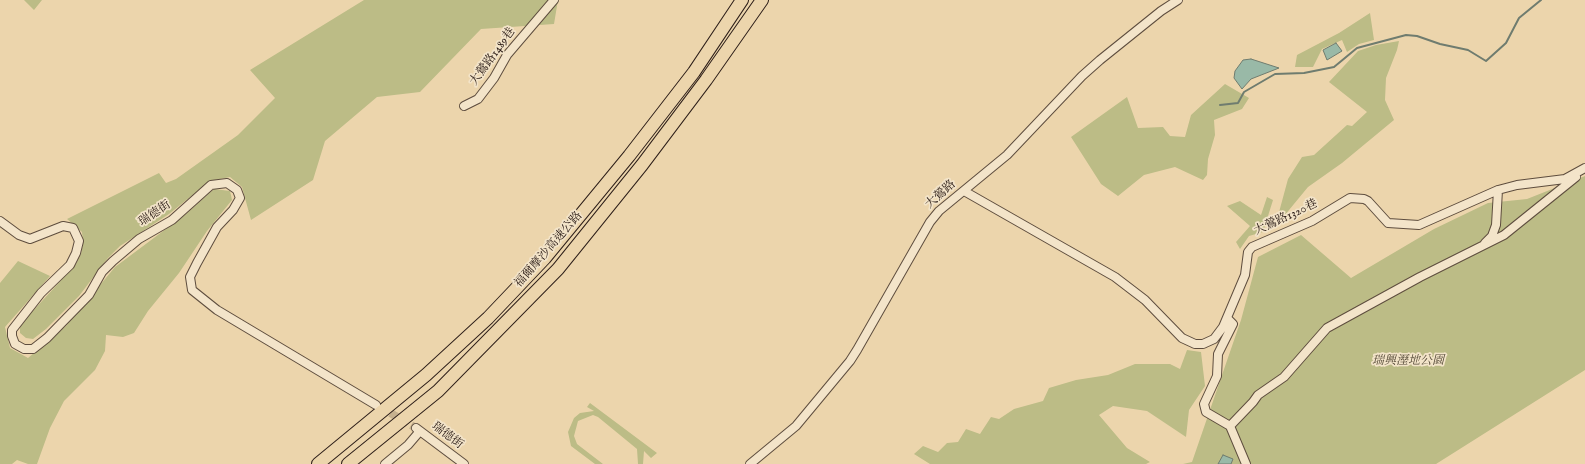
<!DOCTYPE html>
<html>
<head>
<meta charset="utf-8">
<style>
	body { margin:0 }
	canvas { display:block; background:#ecd5ac }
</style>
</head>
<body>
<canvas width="1585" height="464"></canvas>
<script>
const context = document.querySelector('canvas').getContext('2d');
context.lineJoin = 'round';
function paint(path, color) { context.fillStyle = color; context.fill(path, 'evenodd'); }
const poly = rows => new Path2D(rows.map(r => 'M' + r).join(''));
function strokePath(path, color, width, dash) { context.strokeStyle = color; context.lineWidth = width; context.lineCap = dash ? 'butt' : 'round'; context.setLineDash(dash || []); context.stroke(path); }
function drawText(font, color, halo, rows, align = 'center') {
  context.font = font + ' "IM FELL English","Noto Serif TC",serif'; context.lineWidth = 3.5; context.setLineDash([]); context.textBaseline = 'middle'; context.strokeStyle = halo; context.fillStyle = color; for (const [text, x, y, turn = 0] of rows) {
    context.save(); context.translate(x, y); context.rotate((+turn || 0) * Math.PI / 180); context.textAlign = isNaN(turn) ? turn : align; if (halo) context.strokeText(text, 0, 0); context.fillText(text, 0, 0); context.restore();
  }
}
const green = poly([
	[24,0,42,0,34,10],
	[364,0,558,0,554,24,481,29,420,92,377,97,325,141,313,180,251,220,242,187,230,177,210,181,169,214,120,246,108,258,79,296,46,329,33,339,26,338,20,333,20,325,76,264,81,254,83,243,82,232,67,219,159,173,166,183,176,179,238,135,275,98,250,70],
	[1370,13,1374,40,1359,44,1347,52,1342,40,1322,49,1313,67,1295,67,1297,55,1339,33],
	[1399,41,1397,50,1386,78,1385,100,1394,120,1342,163,1308,187,1275,227,1288,179,1302,157,1314,155,1347,125,1352,126,1367,112,1329,82,1358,51,1376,45],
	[1225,84,1249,98,1242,109,1214,120,1215,135,1208,159,1207,175,1203,180,1175,167,1144,175,1118,196,1101,184,1071,137,1127,97,1138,128,1163,127,1170,136,1185,137,1191,115],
	[1585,176,1585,370,1436,464,1183,464,1192,462,1241,320,1258,257,1301,235,1351,278,1434,229,1488,203,1527,199],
	[214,189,230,191,232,200,207,231,179,273,148,311,134,333,123,337,106,335,105,351,95,370,64,401,50,428,37,464,28,464,17,460,12,464,0,464,0,283,18,261,50,276,5,327,10,348,28,358,66,326,115,267,186,214],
	[1267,197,1273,200,1263,232,1249,236,1240,249,1236,242,1250,226,1227,206,1240,201,1261,215],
	[1187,350,1201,352,1205,386,1189,410,1186,437,1147,411,1113,406,1099,415,1127,448,1150,462,1146,464,930,464,914,454,923,446,938,452,947,443,958,442,966,429,980,434,991,417,999,419,1014,409,1043,401,1049,388,1076,380,1108,375,1135,364,1170,364,1180,369],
	[590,403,657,453,651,458,644,451,643,464,638,464,637,449,598,417,593,415,578,421,574,436,577,444,603,464,595,464,571,446,568,432,574,418,580,413,594,411,587,407]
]);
const water = poly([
	[1336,43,1342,51,1327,60,1323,50,1336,43],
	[1251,59,1279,68,1251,79,1242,89,1234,78,1235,71,1243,60,1251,59],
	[1223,455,1233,459,1231,464,1218,464,1223,455]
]);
const stream = poly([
	[1220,105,1238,103,1244,92,1275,74,1304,73,1334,67,1357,48,1406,35,1417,36,1440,44,1468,50,1486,61,1506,43,1519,18,1541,0]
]);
const minorTunnel = poly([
	[380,407,416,428]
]);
const minor = poly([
	[464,106,478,99,494,78,507,55,554,0],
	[964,191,1115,277,1145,300,1182,338,1195,344,1203,344,1214,339,1223,327,1245,275,1248,252,1252,247,1312,221,1350,198,1364,199,1368,201,1388,223,1419,225,1498,190,1517,185,1565,179,1585,168],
	[0,221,19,235,30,239,63,226,73,228,79,241,76,253,70,265,41,293,12,330,12,336,15,344,24,349,33,349,47,338,89,295,102,272,113,261,139,239,172,220,211,185,227,183,237,190,240,198,233,210,217,227,197,263,190,277,192,290,217,310,376,405],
	[1485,243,1492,236,1496,225,1498,190],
	[1227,318,1233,324,1218,354,1217,376,1204,404,1206,412,1230,426,1246,464],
	[1230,426,1253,402,1258,395,1284,377,1327,328,1420,277,1504,235,1576,177],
	[416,428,464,464],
	[385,464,408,445,420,431],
	[750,464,796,426,850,361,857,350,930,222,939,211,1007,155,1082,76,1100,60,1161,11,1178,0]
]);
const highway = poly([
	[318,464,426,375,488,318,545,258,629,156,694,72,742,0],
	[348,464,438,391,558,269,642,165,706,80,762,0]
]);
const streetNames = [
	["大鶯路1489巷",493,57,-54],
	["大鶯路",941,195,-42],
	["瑞德街",155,214,-34],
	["大鶯路1320巷",1286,218,-25],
	["福爾摩沙高速公路",549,250,-49],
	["瑞德街",447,436,37]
];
const parkNames = [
	["瑞興溼地公園",1408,362]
];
paint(green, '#bcbc86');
paint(water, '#99b9a7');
strokePath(water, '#6f7c6f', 1);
strokePath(stream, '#6f7c6f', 2);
strokePath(minorTunnel, '#c6b18f', 8, [8, 4]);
strokePath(minor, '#5e4d3e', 10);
strokePath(highway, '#2f201a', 14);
strokePath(minor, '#f3e4c9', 8);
strokePath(highway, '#ecd5ac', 12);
drawText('12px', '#2f201a', '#f3e4c9', streetNames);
drawText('italic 12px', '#524735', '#f3e4c9', parkNames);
</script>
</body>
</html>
